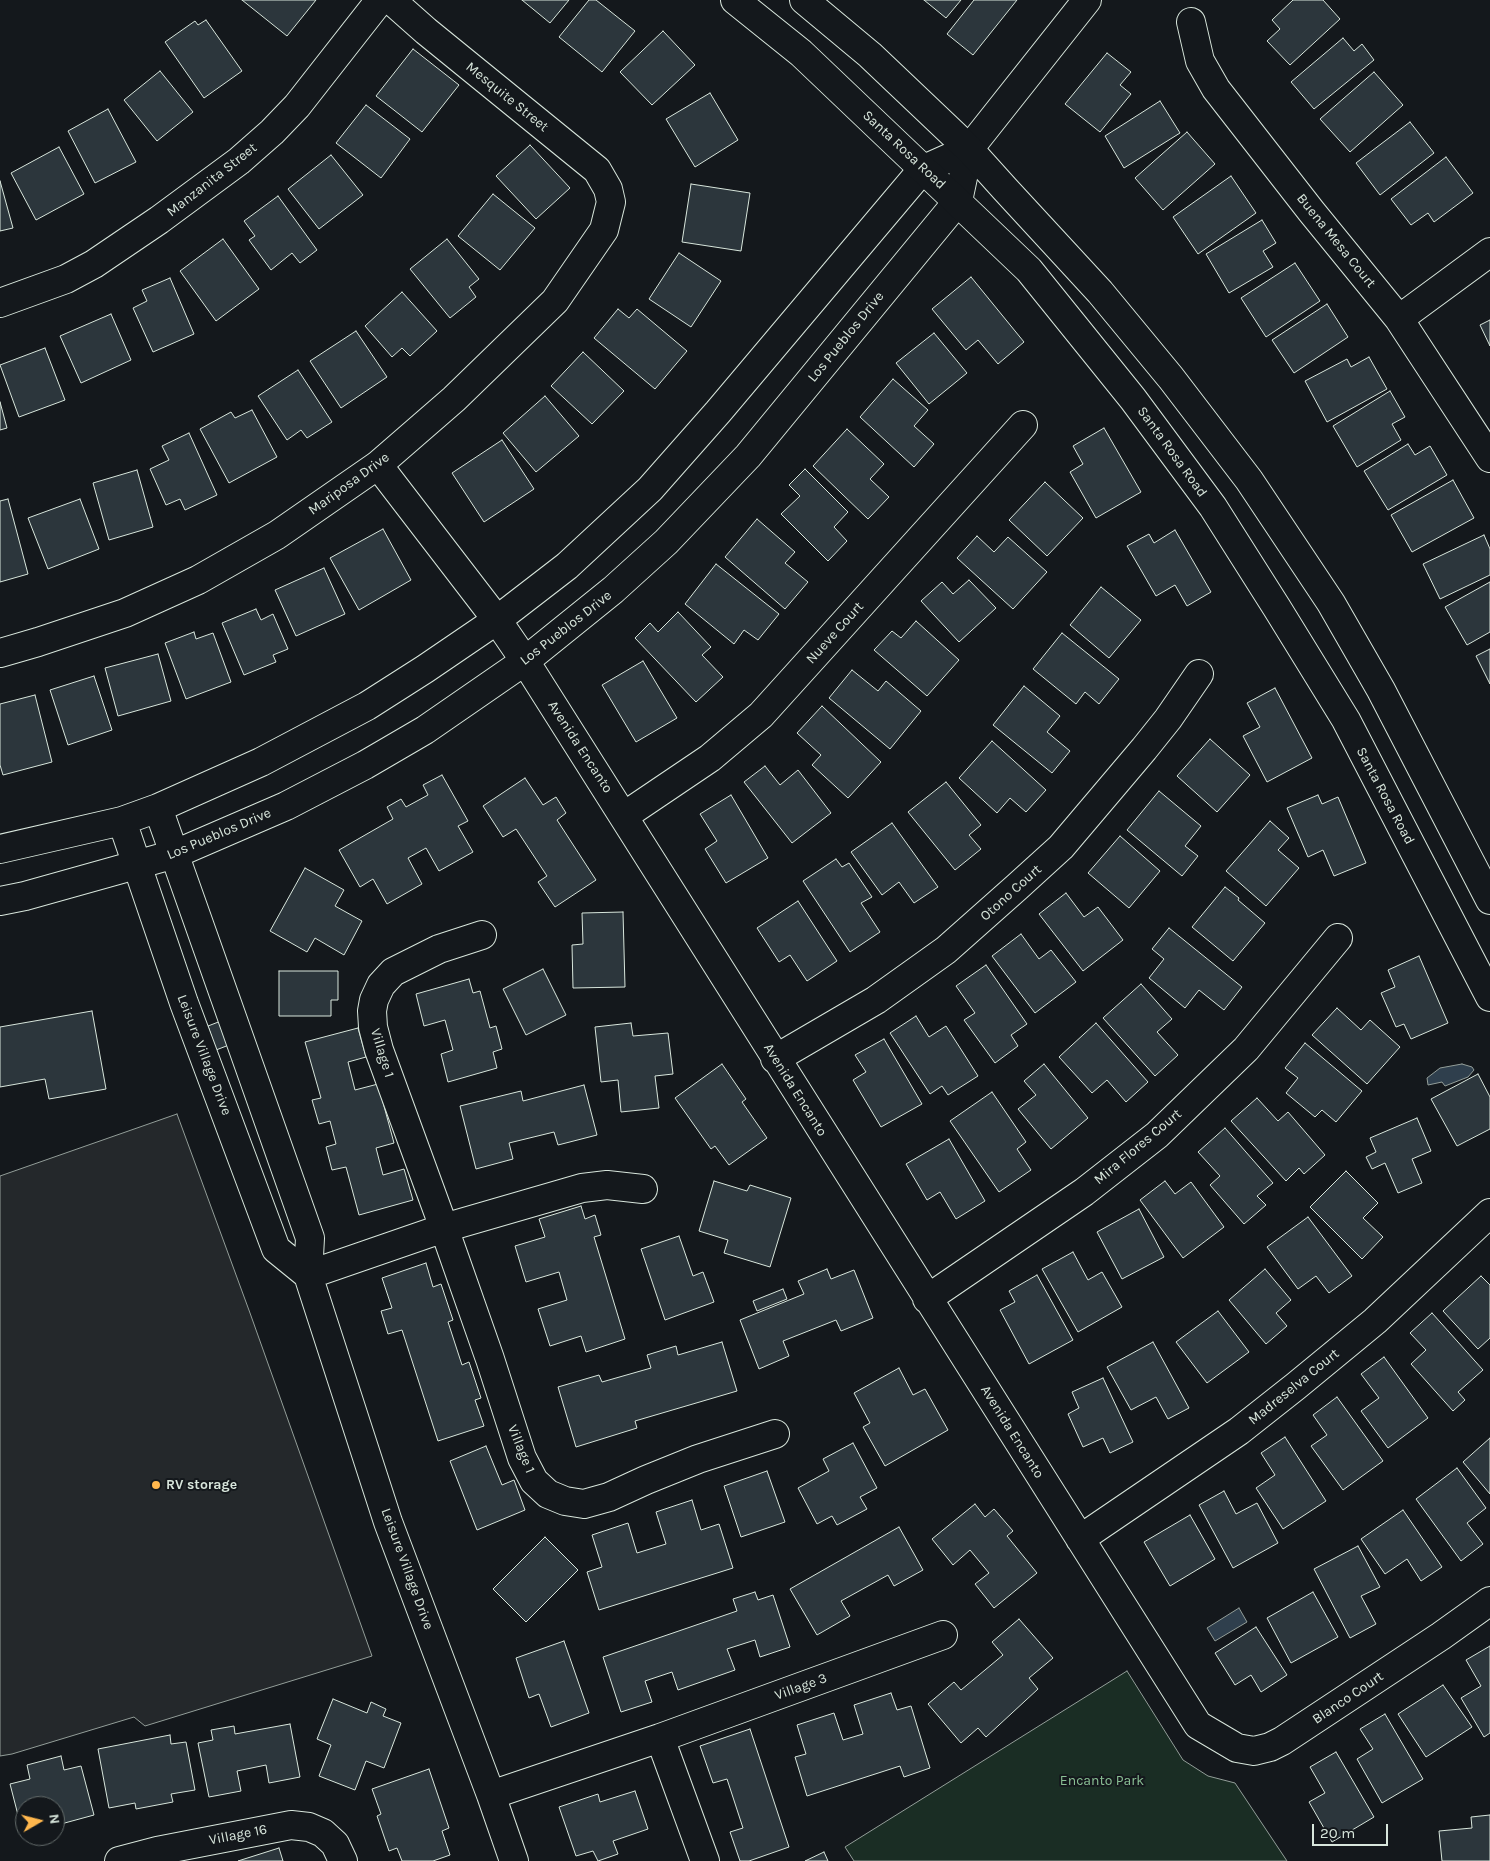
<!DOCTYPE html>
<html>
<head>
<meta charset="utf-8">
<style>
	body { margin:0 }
	#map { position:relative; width:1490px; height:1861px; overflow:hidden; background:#14181c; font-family:Karla,sans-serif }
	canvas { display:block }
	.north { position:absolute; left:15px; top:1796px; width:50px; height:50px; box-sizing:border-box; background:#14181c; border:1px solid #626a69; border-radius:50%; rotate:82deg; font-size:14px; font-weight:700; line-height:20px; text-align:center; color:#d8e6dc }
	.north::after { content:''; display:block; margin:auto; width:18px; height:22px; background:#ffb74d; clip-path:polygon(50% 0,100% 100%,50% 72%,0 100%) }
	.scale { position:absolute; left:1312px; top:1824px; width:76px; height:22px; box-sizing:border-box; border:2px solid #d8e6dc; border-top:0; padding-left:6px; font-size:15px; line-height:18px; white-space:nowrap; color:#d8e6dc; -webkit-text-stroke:4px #14181c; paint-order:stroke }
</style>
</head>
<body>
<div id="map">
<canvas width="1490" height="1861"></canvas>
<div class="north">N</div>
<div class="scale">20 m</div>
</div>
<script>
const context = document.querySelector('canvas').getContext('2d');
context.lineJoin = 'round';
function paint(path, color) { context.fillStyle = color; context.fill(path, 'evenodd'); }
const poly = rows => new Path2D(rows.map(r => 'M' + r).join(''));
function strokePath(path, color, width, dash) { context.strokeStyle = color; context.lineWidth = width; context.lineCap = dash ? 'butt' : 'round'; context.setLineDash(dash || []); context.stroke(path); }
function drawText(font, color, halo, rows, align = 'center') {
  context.font = font + ' Karla,sans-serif'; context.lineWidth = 4; context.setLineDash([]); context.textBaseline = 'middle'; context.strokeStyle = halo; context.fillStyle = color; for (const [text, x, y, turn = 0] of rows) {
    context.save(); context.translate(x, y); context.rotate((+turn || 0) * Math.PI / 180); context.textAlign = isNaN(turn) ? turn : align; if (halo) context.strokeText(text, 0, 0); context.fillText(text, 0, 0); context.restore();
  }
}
const green = poly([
	[1127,1671,1183,1760,1208,1776,1235,1783,1287,1861,854,1861,845,1847,1127,1671]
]);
const parking = poly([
	[177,1114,250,1313,372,1656,145,1726,134,1717,12,1754,0,1756,0,1176,177,1114]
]);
const water = poly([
	[1462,1064,1472,1067,1474,1070,1468,1077,1445,1086,1442,1082,1428,1085,1427,1078,1440,1068,1462,1064],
	[1239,1608,1247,1622,1215,1641,1207,1628,1239,1608]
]);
const building = poly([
	[242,0,316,0,287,36,242,0],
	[522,0,569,0,550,23,522,0],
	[589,0,596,0,635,31,602,72,559,37,589,0],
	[924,0,961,0,946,18,924,0],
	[974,0,1017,0,973,55,947,34,974,0],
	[1293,0,1323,0,1340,19,1290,65,1267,41,1280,29,1272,20,1293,0],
	[206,20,242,71,204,98,165,42,195,21,198,25,206,20],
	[663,31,695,65,652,105,620,72,663,31],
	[1343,38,1354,51,1362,44,1374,60,1314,109,1291,82,1343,38],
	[413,49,459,85,422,132,376,96,413,49],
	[1107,53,1131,72,1120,85,1131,94,1100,132,1065,104,1107,53],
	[160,71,193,112,157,141,124,100,160,71],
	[1374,72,1403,105,1350,152,1320,119,1374,72],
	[710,93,738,140,695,167,666,119,710,93],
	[1160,101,1180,133,1124,168,1105,136,1160,101],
	[366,105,410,139,381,178,336,143,366,105],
	[108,109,136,162,95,183,68,131,108,109],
	[1410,122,1434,153,1380,195,1356,163,1410,122],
	[1187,132,1215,164,1163,210,1135,178,1187,132],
	[530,145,570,188,536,219,496,176,530,145],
	[59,147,84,194,36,220,11,173,59,147],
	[331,155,363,195,319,229,288,189,331,155],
	[1446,157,1473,193,1434,222,1428,213,1411,225,1391,199,1446,157],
	[1231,176,1256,213,1198,254,1173,217,1231,176],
	[0,181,13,228,0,231,0,181],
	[691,184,750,193,741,251,682,242,691,184],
	[493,194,535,228,500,270,458,236,493,194],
	[278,196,317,250,300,263,292,253,271,270,249,240,255,236,244,221,278,196],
	[1262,220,1276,243,1263,251,1273,267,1229,293,1206,254,1262,220],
	[223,239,259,289,216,321,180,271,223,239],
	[447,239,479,279,469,287,476,297,450,318,410,269,447,239],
	[679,253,721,281,691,327,649,299,679,253],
	[1295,263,1320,301,1266,337,1241,298,1295,263],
	[971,277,1024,342,998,364,978,340,966,350,932,309,971,277],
	[170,278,194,334,153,352,133,308,147,301,142,290,170,278],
	[402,292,437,331,410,356,402,348,392,357,365,326,402,292],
	[1327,304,1348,337,1294,373,1272,340,1327,304],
	[618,309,629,318,637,309,687,351,655,389,594,338,618,309],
	[111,314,131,360,81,383,60,336,111,314],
	[1490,320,1490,346,1480,325,1490,320],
	[356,331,387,377,341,408,310,361,356,331],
	[934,333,967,373,929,404,896,363,934,333],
	[45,348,65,400,19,417,0,365,45,348],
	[583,352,624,391,592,424,551,386,583,352],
	[1369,357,1387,389,1327,422,1305,381,1347,359,1351,367,1369,357],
	[298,370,332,422,307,438,301,430,287,440,258,396,298,370],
	[893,379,928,410,914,426,934,444,914,467,860,417,893,379],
	[1390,391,1405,417,1392,424,1401,440,1357,467,1333,426,1390,391],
	[545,396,579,436,536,472,503,433,545,396],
	[0,402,7,428,0,430,0,402],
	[252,410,277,457,229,483,200,429,231,412,235,418,252,410],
	[1104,428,1141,492,1096,518,1070,472,1083,464,1073,446,1104,428],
	[847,429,884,464,870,479,889,497,868,519,813,466,847,429],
	[189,433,217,495,185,510,180,499,166,505,150,469,169,460,162,446,189,433],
	[502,440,534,489,484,522,452,473,502,440],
	[1408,444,1415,455,1430,446,1447,475,1388,510,1364,471,1408,444],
	[805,469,848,512,834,527,847,541,828,561,781,514,800,496,789,485,805,469],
	[137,470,153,527,109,540,93,483,137,470],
	[1453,480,1474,518,1412,552,1391,515,1453,480],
	[1045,482,1083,518,1047,556,1009,520,1045,482],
	[8,499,28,574,0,582,0,501,8,499],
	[80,499,99,549,48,569,28,518,80,499],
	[757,519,795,552,785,563,808,582,785,609,725,557,757,519],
	[383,529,411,580,359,610,330,558,383,529],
	[1175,530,1211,592,1187,606,1175,585,1156,596,1127,546,1149,534,1154,543,1175,530],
	[1484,535,1490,549,1490,575,1440,599,1423,564,1484,535],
	[977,536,994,552,1008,537,1047,572,1013,609,957,558,977,536],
	[716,564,779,614,758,640,744,630,734,644,685,604,716,564],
	[324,568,345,614,296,636,275,590,324,568],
	[969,580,996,608,959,642,921,601,942,582,953,594,969,580],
	[1490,582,1490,632,1467,645,1445,607,1490,582],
	[1101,587,1141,620,1109,658,1070,625,1101,587],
	[256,609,261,620,273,614,288,649,273,655,276,662,244,675,222,623,256,609],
	[678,612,711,647,702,655,723,677,696,702,635,638,650,623,658,632,678,612],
	[916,621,959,660,927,696,874,650,892,631,901,638,916,621],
	[194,632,196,639,213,633,231,682,186,699,165,643,194,632],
	[1062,633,1119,679,1099,704,1085,692,1076,704,1033,669,1062,633],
	[1490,649,1490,684,1476,656,1490,649],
	[158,654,171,701,118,716,105,668,158,654],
	[643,661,677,718,636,742,602,685,643,661],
	[852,670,878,691,886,681,921,711,890,749,829,698,852,670],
	[94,676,112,730,68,745,50,690,94,676],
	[1024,686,1060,716,1047,732,1070,751,1052,773,993,725,1024,686],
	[1275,688,1312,758,1267,782,1243,736,1260,727,1247,703,1275,688],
	[35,695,52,762,3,775,0,765,0,704,35,695],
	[822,706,881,762,848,798,812,765,821,755,797,733,822,706],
	[1210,739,1250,775,1217,812,1177,776,1210,739],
	[992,741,1046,790,1026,812,1010,798,997,813,959,778,992,741],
	[765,766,780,785,798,770,831,813,792,843,744,782,765,766],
	[442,775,468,821,458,826,473,852,439,871,426,848,408,858,422,884,387,904,373,879,360,887,339,850,393,819,387,807,401,799,406,807,428,795,423,785,442,775],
	[525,778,543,805,556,797,566,813,557,820,596,880,555,907,538,882,547,876,516,829,503,837,483,806,525,778],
	[946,782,981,825,969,835,981,849,955,870,908,812,946,782],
	[1159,791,1201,826,1185,846,1198,856,1182,876,1127,830,1159,791],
	[731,795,768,858,726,883,705,849,717,841,700,814,731,795],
	[1318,795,1322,804,1338,797,1366,863,1334,876,1323,850,1308,857,1287,808,1318,795],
	[1270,821,1289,838,1278,850,1299,868,1266,906,1226,871,1270,821],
	[892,823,938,887,914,903,899,882,882,895,851,852,892,823],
	[1120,836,1160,871,1129,908,1088,873,1120,836],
	[836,859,842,867,849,863,872,897,861,903,880,932,850,952,803,881,836,859],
	[305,868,344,890,335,906,362,921,344,955,315,938,307,952,270,931,305,868],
	[1225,887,1239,898,1238,900,1265,923,1233,961,1192,927,1225,887],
	[1066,893,1084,917,1098,907,1123,940,1083,971,1039,914,1066,893],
	[798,901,837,961,807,981,790,955,779,962,757,928,798,901],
	[623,912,625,987,573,988,572,945,583,944,582,913,623,912],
	[1169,928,1242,987,1224,1010,1199,990,1185,1008,1149,978,1164,959,1152,949,1169,928],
	[1021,934,1039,959,1051,950,1076,982,1035,1013,992,956,1021,934],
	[1419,956,1448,1023,1411,1039,1404,1024,1396,1027,1381,993,1395,987,1388,970,1419,956],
	[986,965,1027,1024,1011,1035,1018,1046,995,1063,964,1020,975,1013,956,986,986,965],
	[543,969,566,1015,526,1035,503,989,543,969],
	[279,971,338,971,338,1000,331,1000,331,1016,279,1016,279,971],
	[469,979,473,993,480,991,490,1028,496,1026,502,1049,493,1052,497,1068,448,1082,441,1054,453,1050,445,1020,424,1026,416,994,469,979],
	[1141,984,1172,1019,1157,1032,1178,1055,1155,1076,1103,1018,1141,984],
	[1337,1008,1361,1030,1370,1020,1400,1047,1367,1084,1312,1035,1337,1008],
	[92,1011,106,1089,49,1099,45,1079,0,1087,0,1027,92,1011],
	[916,1016,929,1037,946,1026,978,1076,948,1095,942,1086,930,1094,890,1033,916,1016],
	[221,1021,229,1045,216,1050,208,1026,221,1021],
	[631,1023,633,1036,668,1033,673,1074,655,1076,659,1108,621,1112,618,1080,601,1082,595,1027,631,1023],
	[1096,1023,1148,1082,1126,1102,1107,1080,1092,1093,1059,1057,1096,1023],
	[358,1028,366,1057,348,1062,355,1090,378,1084,394,1143,376,1148,383,1175,404,1169,413,1200,359,1215,346,1167,332,1170,326,1147,336,1144,330,1121,319,1124,312,1100,321,1098,305,1042,358,1028],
	[884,1039,922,1104,881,1127,853,1080,866,1072,855,1055,884,1039],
	[1305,1043,1362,1091,1336,1122,1322,1110,1315,1117,1286,1093,1298,1078,1285,1068,1305,1043],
	[722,1064,746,1099,742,1102,767,1138,729,1165,715,1146,711,1149,675,1098,722,1064],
	[1044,1064,1088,1118,1051,1149,1018,1109,1036,1095,1024,1081,1044,1064],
	[1478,1074,1490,1097,1490,1129,1457,1146,1431,1099,1478,1074],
	[584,1085,597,1135,558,1145,554,1132,509,1143,513,1159,476,1169,460,1106,521,1091,523,1101,584,1085],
	[992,1092,1026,1142,1017,1149,1031,1170,999,1192,950,1121,992,1092],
	[1257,1098,1278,1121,1288,1112,1325,1155,1304,1174,1299,1168,1286,1181,1231,1121,1257,1098],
	[1417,1118,1431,1151,1412,1159,1422,1183,1398,1193,1385,1163,1372,1169,1366,1157,1376,1152,1370,1138,1417,1118],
	[1225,1128,1273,1183,1257,1196,1266,1205,1244,1224,1210,1185,1220,1176,1198,1152,1225,1128],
	[949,1139,985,1201,956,1219,940,1192,927,1200,906,1164,949,1139],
	[1346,1171,1378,1203,1363,1218,1383,1237,1362,1259,1310,1207,1346,1171],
	[714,1181,747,1191,750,1185,791,1198,770,1267,724,1253,728,1240,699,1231,714,1181],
	[1165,1181,1175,1194,1191,1182,1224,1227,1183,1258,1140,1200,1165,1181],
	[581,1206,585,1219,595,1215,601,1235,594,1237,625,1339,586,1352,581,1336,550,1346,538,1309,567,1300,559,1272,526,1282,515,1246,545,1237,539,1219,581,1206],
	[1139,1209,1164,1257,1122,1279,1097,1232,1139,1209],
	[1308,1217,1352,1276,1329,1293,1316,1276,1298,1289,1267,1247,1308,1217],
	[679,1236,693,1276,703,1272,714,1302,665,1320,641,1249,679,1236],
	[1073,1252,1088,1280,1102,1272,1122,1307,1078,1332,1042,1269,1073,1252],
	[426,1263,433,1287,441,1284,453,1320,448,1322,462,1365,469,1362,481,1398,475,1400,484,1426,438,1441,402,1330,388,1334,381,1311,392,1308,382,1278,426,1263],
	[827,1269,831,1279,854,1270,873,1318,841,1331,836,1320,783,1341,789,1356,759,1369,740,1320,804,1294,798,1281,827,1269],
	[1265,1269,1291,1300,1276,1313,1287,1326,1266,1344,1229,1300,1265,1269],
	[1037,1275,1073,1340,1029,1364,1000,1310,1015,1302,1009,1291,1037,1275],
	[1481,1276,1490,1285,1490,1338,1478,1349,1443,1311,1481,1276],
	[783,1289,787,1299,757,1311,753,1301,783,1289],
	[1218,1311,1249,1352,1207,1383,1176,1342,1218,1311],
	[1432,1313,1483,1370,1458,1392,1465,1400,1453,1411,1411,1364,1426,1350,1410,1333,1432,1313],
	[722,1342,737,1391,635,1421,637,1428,576,1447,558,1387,599,1375,602,1382,651,1368,647,1355,676,1346,678,1355,722,1342],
	[1153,1342,1189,1408,1168,1419,1156,1397,1131,1410,1107,1367,1153,1342],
	[1384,1357,1428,1418,1388,1448,1361,1411,1379,1398,1361,1374,1384,1357],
	[899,1368,913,1395,925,1389,948,1430,885,1466,863,1427,870,1423,854,1393,899,1368],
	[1103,1378,1133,1442,1110,1453,1103,1438,1083,1447,1068,1414,1079,1408,1072,1392,1103,1378],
	[1337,1397,1383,1461,1343,1490,1311,1446,1327,1435,1313,1415,1337,1397],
	[1285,1437,1326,1501,1283,1529,1256,1488,1275,1475,1261,1453,1285,1437],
	[1490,1438,1490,1494,1463,1462,1490,1438],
	[853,1443,877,1488,860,1497,867,1509,837,1525,832,1516,817,1524,798,1488,829,1471,823,1459,853,1443],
	[486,1446,502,1485,514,1480,525,1510,477,1530,450,1461,486,1446],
	[1457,1468,1486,1508,1467,1523,1483,1544,1461,1561,1416,1499,1457,1468],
	[767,1471,785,1522,741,1537,724,1486,767,1471],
	[1224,1491,1236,1514,1257,1503,1278,1543,1233,1568,1199,1505,1224,1491],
	[692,1500,701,1530,719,1524,733,1568,599,1610,587,1572,602,1567,592,1535,628,1523,637,1553,666,1544,656,1512,692,1500],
	[975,1504,985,1517,994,1509,1013,1531,1007,1536,1037,1573,994,1608,975,1584,989,1573,970,1550,953,1565,932,1539,975,1504],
	[1403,1510,1442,1567,1421,1581,1407,1559,1385,1574,1361,1539,1403,1510],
	[1190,1515,1215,1559,1170,1586,1144,1542,1190,1515],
	[899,1527,923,1570,894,1586,888,1575,841,1601,850,1616,817,1635,790,1589,899,1527],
	[545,1537,578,1570,526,1622,493,1589,545,1537],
	[1358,1546,1380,1587,1361,1596,1376,1624,1350,1638,1314,1569,1358,1546],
	[755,1592,758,1600,773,1595,790,1647,760,1657,755,1640,727,1649,735,1670,678,1690,672,1672,645,1681,652,1702,621,1712,603,1657,737,1611,733,1599,755,1592],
	[1313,1592,1338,1637,1291,1663,1267,1618,1313,1592],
	[1019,1619,1053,1658,1029,1678,1038,1689,986,1737,978,1728,961,1743,928,1704,954,1682,961,1690,1003,1655,992,1642,1019,1619],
	[1256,1627,1287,1675,1261,1692,1251,1675,1235,1685,1215,1653,1256,1627],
	[564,1641,589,1713,551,1727,539,1694,529,1698,516,1658,564,1641],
	[1490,1646,1490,1733,1484,1737,1461,1698,1481,1686,1466,1660,1490,1646],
	[1443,1685,1472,1727,1426,1757,1398,1714,1443,1685],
	[891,1693,897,1710,911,1706,930,1768,904,1777,900,1766,807,1796,795,1757,806,1754,797,1725,834,1713,843,1740,863,1734,854,1705,891,1693],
	[333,1699,367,1713,371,1702,386,1709,383,1716,401,1723,384,1768,366,1761,355,1790,319,1776,331,1745,317,1739,333,1699],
	[1385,1714,1423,1779,1382,1803,1357,1759,1373,1749,1360,1729,1385,1714],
	[290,1724,300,1777,269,1783,266,1765,237,1771,241,1791,209,1797,198,1743,213,1740,211,1730,234,1726,235,1734,290,1724],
	[750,1729,789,1847,749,1861,740,1861,730,1832,743,1828,727,1779,713,1783,700,1746,750,1729],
	[170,1735,171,1744,186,1742,195,1790,171,1794,173,1802,136,1809,135,1803,109,1808,98,1749,170,1735],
	[1336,1752,1374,1817,1332,1842,1309,1802,1325,1793,1310,1767,1336,1752],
	[61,1756,64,1770,81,1766,94,1815,61,1824,59,1813,55,1814,55,1806,25,1806,25,1813,18,1815,10,1784,30,1779,27,1765,61,1756],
	[429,1769,449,1828,442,1831,450,1855,433,1861,402,1861,397,1848,389,1851,377,1816,381,1814,372,1789,429,1769],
	[635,1791,648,1829,613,1841,618,1854,598,1861,593,1851,576,1856,559,1807,598,1794,600,1802,635,1791],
	[1490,1815,1490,1861,1442,1861,1439,1831,1472,1828,1471,1817,1490,1815],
	[279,1848,283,1861,238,1861,279,1848],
	[824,1852,828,1861,805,1861,824,1852]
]);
const minor = poly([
	[1191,22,1200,61,1216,89,1311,211,1399,319,1490,458],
	[0,303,66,279,94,264,159,220,239,161,272,132,297,106,380,0],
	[1399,319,1490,252],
	[378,465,497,620,525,661,1198,1725,1237,1748,1254,1751,1270,1747,1282,1741,1441,1636,1490,1601],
	[0,653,38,642,125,613,198,580,277,535,378,465,454,399,555,301,604,230,611,202,608,189,597,170,426,31,391,0],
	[158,808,310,1238,308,1275,388,1522,491,1795,514,1861],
	[624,816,710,758,761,715,1023,425],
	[122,821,184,1003,276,1249,308,1275],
	[0,849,122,821,158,808,261,762,367,706,425,669,497,620,567,566,650,489,718,412,922,170,969,149],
	[0,901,25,896,175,854,286,806,365,765,425,730,525,661,613,590,666,542,748,456,958,201,969,149,1087,0],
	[482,935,439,949,393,972,381,985,374,1000,372,1011,373,1027,379,1050,444,1228,490,1359,522,1458,534,1481,548,1494,565,1501,584,1504,609,1497,646,1480,698,1459,775,1434],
	[775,1059,876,1000,946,950,1017,887,1061,847,1144,749,1168,719,1199,674],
	[308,1275,444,1228,582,1188,607,1185,643,1189],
	[927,1299,1084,1192,1157,1135,1246,1049,1338,938],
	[1080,1539,1239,1431,1296,1386,1375,1321,1490,1213],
	[660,1738,705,1861],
	[491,1795,660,1738,943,1635],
	[119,1861,157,1851,291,1825,309,1827,323,1833,335,1844,343,1861]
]);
const major = poly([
	[735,0,801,53,1029,270,1133,399,1213,507,1277,608,1346,720,1490,997],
	[804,0,870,55,969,149,1005,189,1100,292,1171,378,1249,480,1331,603,1381,690,1490,900]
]);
const markers = [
	[156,1485,5,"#ffb74d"]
];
const streetNames = [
	["Mesquite Street",507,97,39],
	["Santa Rosa Road",904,150,43],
	["Manzanita Street",212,180,-38],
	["Buena Mesa Court",1336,241,51],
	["Los Pueblos Drive",846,337,-51],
	["Santa Rosa Road",1172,452,54],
	["Mariposa Drive",349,484,-36],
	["Los Pueblos Drive",566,628,-38],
	["Nueve Court",835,633,-48],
	["Avenida Encanto",580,747,57],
	["Santa Rosa Road",1385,796,62],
	["Los Pueblos Drive",219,834,-23],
	["Otono Court",1011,893,-42],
	["Village 1",382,1053,73],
	["Leisure Village Drive",204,1055,69],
	["Avenida Encanto",795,1090,58],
	["Mira Flores Court",1138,1147,-40],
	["Madreselva Court",1294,1387,-39],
	["Avenida Encanto",1012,1432,58],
	["Village 1",521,1449,68],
	["Leisure Village Drive",407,1569,70],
	["Village 3",801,1687,-20],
	["Blanco Court",1348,1698,-34],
	["Village 16",238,1835,-11]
];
const poiNames = [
	["RV storage",166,1485]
];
const parkNames = [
	["Encanto Park",1102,1781]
];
paint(green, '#1a2d24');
strokePath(green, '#939e99', 1);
paint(parking, '#24282b');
strokePath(parking, '#939e99', 1);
paint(water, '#2f3f4d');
strokePath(water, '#939e99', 1);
paint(building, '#2c363c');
strokePath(building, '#d8e6dc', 1);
strokePath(minor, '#d8e6dc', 30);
strokePath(major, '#d8e6dc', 30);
strokePath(minor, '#14181c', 28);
strokePath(major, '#14181c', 28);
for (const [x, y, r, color] of markers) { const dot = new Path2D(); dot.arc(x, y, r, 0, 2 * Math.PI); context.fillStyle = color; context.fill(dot); strokePath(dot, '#14181c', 2); }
drawText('14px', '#d8e6dc', '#14181c', streetNames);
drawText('bold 14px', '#d8e6dc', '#14181c', poiNames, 'left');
drawText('14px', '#8ac095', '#14181c', parkNames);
</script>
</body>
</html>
